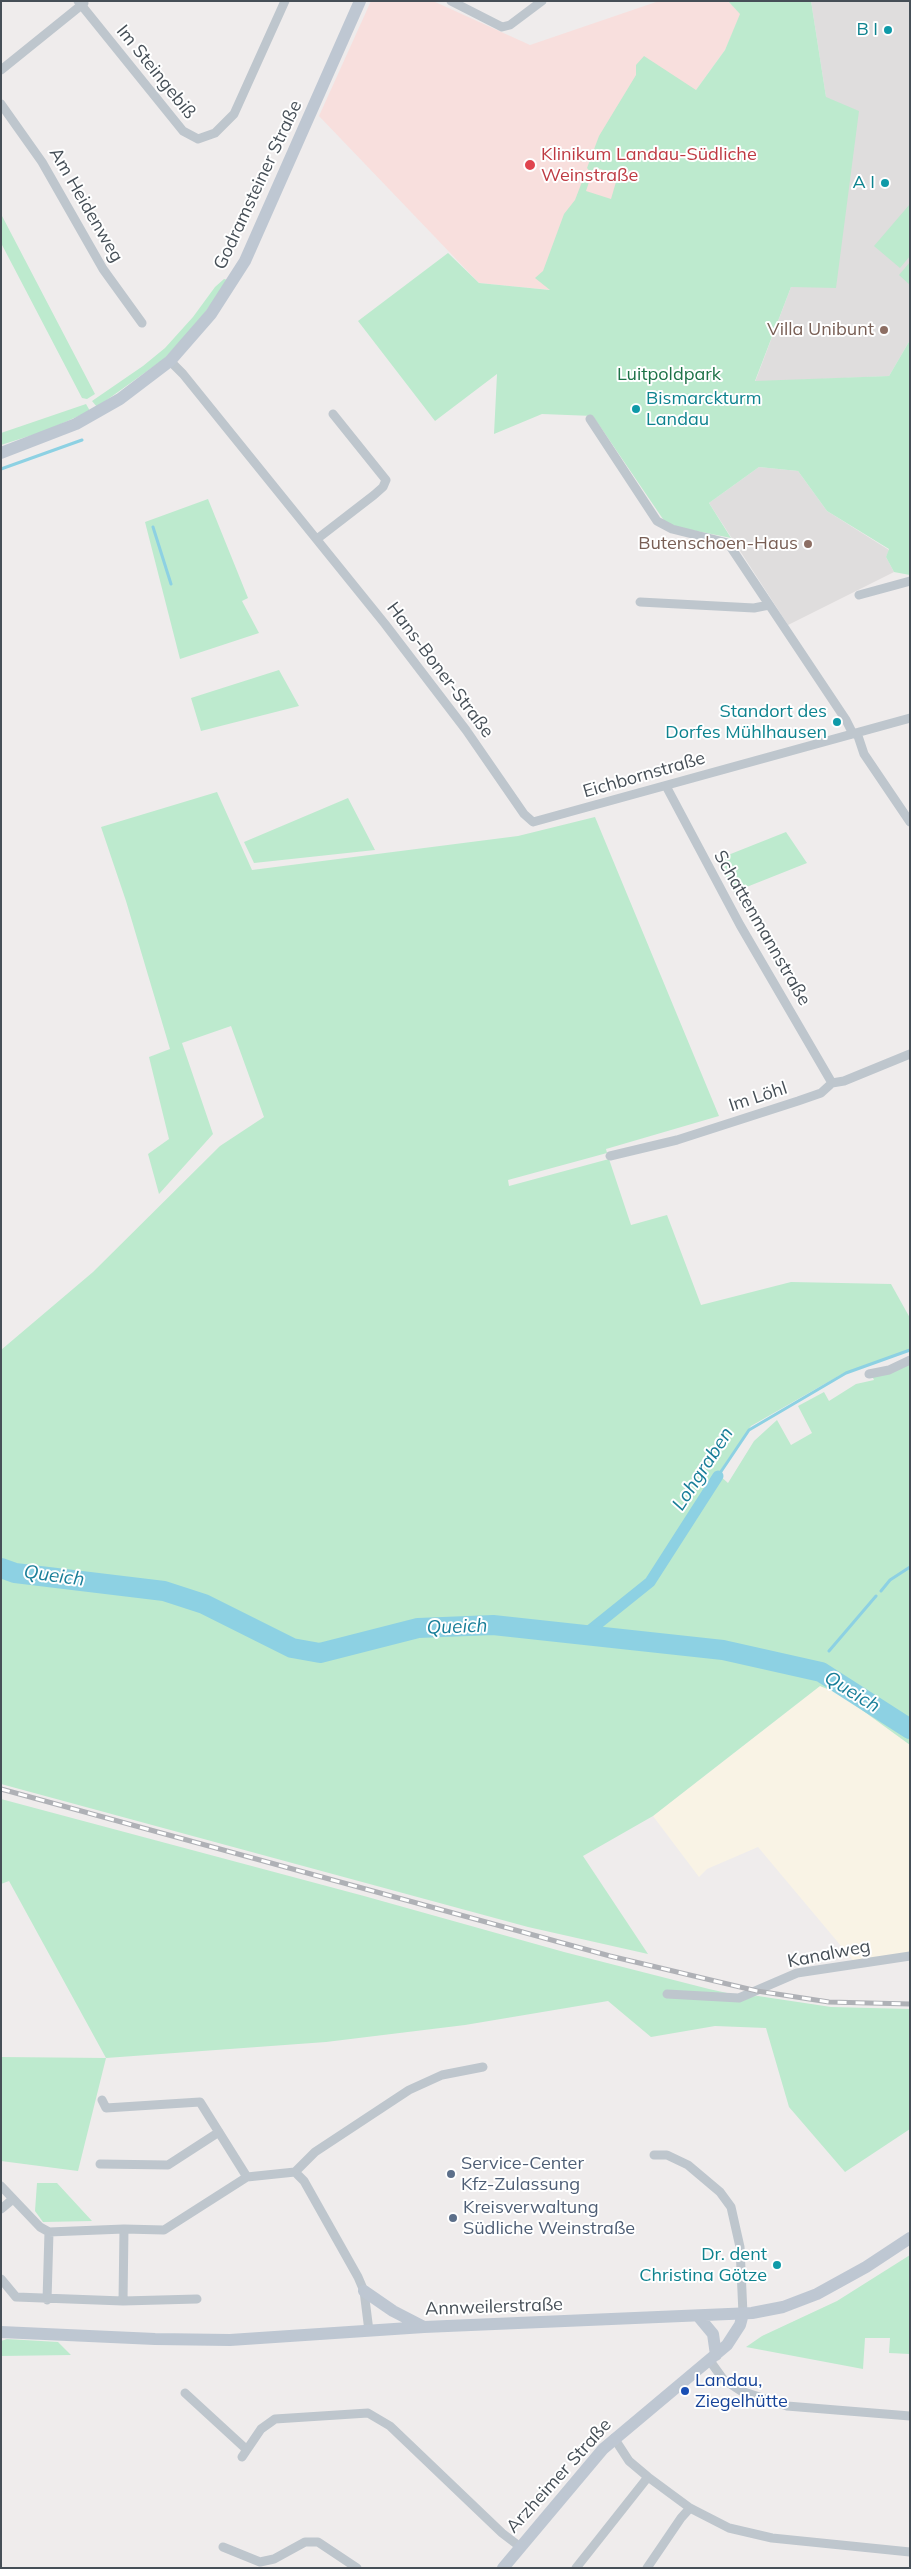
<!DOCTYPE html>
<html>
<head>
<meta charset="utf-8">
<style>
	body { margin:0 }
	#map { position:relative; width:911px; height:2569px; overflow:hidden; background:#efecec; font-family:Mulish,sans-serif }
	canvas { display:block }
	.frame { position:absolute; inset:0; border:2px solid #464f57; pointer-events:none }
</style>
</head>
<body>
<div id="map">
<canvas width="911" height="2569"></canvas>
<div class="frame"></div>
</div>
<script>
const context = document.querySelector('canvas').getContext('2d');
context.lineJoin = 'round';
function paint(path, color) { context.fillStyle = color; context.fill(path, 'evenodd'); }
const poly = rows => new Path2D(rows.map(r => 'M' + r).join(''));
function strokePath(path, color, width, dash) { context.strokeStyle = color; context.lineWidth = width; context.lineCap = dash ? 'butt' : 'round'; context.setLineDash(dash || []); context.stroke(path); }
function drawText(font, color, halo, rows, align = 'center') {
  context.font = font + ' Mulish,sans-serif'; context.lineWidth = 4; context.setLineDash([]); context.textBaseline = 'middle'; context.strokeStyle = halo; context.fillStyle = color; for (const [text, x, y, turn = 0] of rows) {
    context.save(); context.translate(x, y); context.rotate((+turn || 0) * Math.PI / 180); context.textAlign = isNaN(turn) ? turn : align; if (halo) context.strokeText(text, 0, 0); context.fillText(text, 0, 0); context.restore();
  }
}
const commercial = poly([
	[820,1686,840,1694,910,1745,910,1956,857,1965,758,1847,707,1869,699,1877,653,1816]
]);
const education = poly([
	[811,1,910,1,910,340,889,376,755,382,791,287,836,287,826,97],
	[759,467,798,471,827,511,889,550,886,557,894,572,788,625,709,503]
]);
const medical = poly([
	[371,1,433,1,530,45,659,1,728,1,741,14,725,50,551,290,479,283,319,116]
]);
const green = poly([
	[728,1,811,1,826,97,859,111,836,288,791,287,755,381,889,376,910,340,910,575,894,572,886,557,889,549,827,511,798,471,759,467,709,503,731,538,667,525,593,416,542,414,494,434,497,374,435,421,358,321,448,253,479,283,550,290,535,278,543,271,564,214,575,200,585,174,589,182,586,191,611,199,618,175,594,167,592,174,587,168,599,136,636,75,636,65,644,56,696,90,725,50,740,14],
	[910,204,910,256,900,268,874,246],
	[1,214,95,394,87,399,82,398,1,243],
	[910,262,910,285,899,275],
	[224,279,228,280,199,321,164,359,97,407,92,401,143,366,165,348,193,317,215,287],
	[86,404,90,411,45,431,1,445,1,433],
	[208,499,248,598,242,601,259,633,180,659,145,522],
	[279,670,299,706,201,731,191,698],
	[217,792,252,870,518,836,595,817,719,1116,606,1149,607,1153,508,1180,509,1186,609,1159,631,1225,667,1215,701,1305,791,1282,891,1284,910,1318,910,1349,842,1374,751,1426,718,1474,728,1483,754,1441,777,1420,791,1445,812,1433,798,1406,824,1392,829,1401,856,1384,874,1380,872,1376,910,1363,910,1745,840,1694,820,1686,653,1816,583,1856,648,1954,528,1927,1,1784,1,1350,93,1272,220,1146,264,1117,231,1026,182,1043,213,1134,159,1194,148,1154,169,1139,149,1057,170,1049,126,901,101,827],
	[348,798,375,850,254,863,244,842],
	[786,832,807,863,734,892,718,859],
	[1,1799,364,1896,564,1952,709,1989,745,1997,758,1996,831,2007,910,2009,910,2129,845,2172,789,2107,766,2028,715,2026,651,2037,608,2001,465,2025,326,2042,106,2058,78,2171,1,2161,1,2057,106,2058,9,1881,1,1884],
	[37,2183,57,2183,92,2221,43,2222,35,2211],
	[910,2255,910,2354,889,2353,890,2338,865,2338,863,2369,746,2347,762,2336,837,2301],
	[7,2339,58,2342,71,2355,1,2356,1,2341]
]);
const stream = poly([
	[1,469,82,440],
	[153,527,171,584],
	[718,1476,749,1430,846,1373,910,1350],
	[881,1591,890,1580,910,1567],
	[829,1651,876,1596]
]);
const canal = poly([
	[584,1635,650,1582,718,1476]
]);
const river = poly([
	[1,1568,15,1573,164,1591,204,1604,292,1648,320,1653,418,1628,493,1625,723,1650,821,1672,910,1729]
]);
const street = poly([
	[78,1,183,131,198,139,215,133,234,114,285,1],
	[451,1,502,27,510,25,542,1],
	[1,70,84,3],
	[1,104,42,162,103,269,142,323],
	[170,361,183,374,385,624,466,730,524,814,533,822,910,718],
	[590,419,657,521,672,529,728,543,846,720,853,734],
	[317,539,374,495,383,487,386,480,333,414],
	[859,595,910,581],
	[640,602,754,608,769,605],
	[857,733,864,754,910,822],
	[666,786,740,925,832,1083],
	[610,1156,677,1140,798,1101,821,1093,832,1083,844,1081,910,1054],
	[869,1374,889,1370,910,1360],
	[667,1994,739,1998,797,1973,910,1956],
	[102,2100,106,2108,200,2102,247,2177],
	[654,2155,667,2155,688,2165,720,2192,731,2207,740,2247,743,2314],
	[100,2164,168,2165,219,2132],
	[1,2186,40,2227,49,2232,124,2229],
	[1,2209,13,2199],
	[1,2279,16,2297,123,2301,197,2299],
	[47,2300,49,2232],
	[123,2301,124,2229,164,2230,247,2177,295,2172],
	[369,2331,364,2291,358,2277,304,2181,295,2172,315,2152,409,2090,442,2075,483,2067],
	[710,2361,723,2379,741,2391,787,2406,910,2416],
	[185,2393,246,2449],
	[614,2438,629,2461,648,2477,690,2508,729,2528,772,2538,910,2552],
	[242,2457,261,2429,275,2419,368,2413,390,2426,502,2533,519,2546],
	[223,2547,260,2562,274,2559,305,2542,318,2542,357,2568],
	[576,2568,648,2477],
	[647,2568,681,2518,690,2508]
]);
const secondary = poly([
	[1,453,76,424,120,399,170,361,211,314,245,261,360,1],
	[364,2291,393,2311,424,2327],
	[698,2316,713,2334,716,2355],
	[1,2332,155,2339,230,2340,424,2327,752,2313,783,2307,817,2294,866,2267,910,2238],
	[503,2568,603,2449,727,2345,740,2325,743,2314]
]);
const rail = poly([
	[1,1789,610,1956,757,1991,829,2002,910,2004]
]);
const markers = [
	[888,30,5,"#0f9aa8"],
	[530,165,6,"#e0444e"],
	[885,183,5,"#0f9aa8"],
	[884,330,5,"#8d6e63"],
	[636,409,5,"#0f9aa8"],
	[808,544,5,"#8d6e63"],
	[837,722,5,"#0f9aa8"],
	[451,2174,5,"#5c6f8a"],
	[453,2218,5,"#5c6f8a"],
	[777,2265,5,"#0f9aa8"],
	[685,2391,5,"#1a4fb4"]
];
const cultureNames = [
	["B I",878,30],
	["A I",875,183],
	["Bismarckturm",646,399,"left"],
	["Landau",646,420,"left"],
	["Standort des",827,712],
	["Dorfes Mühlhausen",827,733],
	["Dr. dent",767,2255],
	["Christina Götze",767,2276]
];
const streetNames = [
	["Im Steingebiß",156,72,51],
	["Godramsteiner Straße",258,185,-65],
	["Am Heidenweg",86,205,60],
	["Hans-Boner-Straße",440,670,53],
	["Eichbornstraße",644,775,-16],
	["Schattenmannstraße",762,928,60],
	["Im Löhl",758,1097,-18],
	["Kanalweg",829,1954,-11],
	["Annweilerstraße",494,2307,-2],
	["Arzheimer Straße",559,2476,-48]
];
const healthNames = [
	["Klinikum Landau-Südliche",541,155],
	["Weinstraße",541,176]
];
const educationNames = [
	["Villa Unibunt",874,330],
	["Butenschoen-Haus",798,544]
];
const parkNames = [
	["Luitpoldpark",669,375]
];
const serviceNames = [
	["Service-Center",461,2164],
	["Kfz-Zulassung",461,2185],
	["Kreisverwaltung",463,2208],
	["Südliche Weinstraße",463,2229]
];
const transitNames = [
	["Landau,",695,2381],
	["Ziegelhütte",695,2402]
];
const waterNames = [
	["Lohgraben",703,1469,-57],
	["Queich",54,1576,8],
	["Queich",457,1627,-2],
	["Queich",852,1692,32]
];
paint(commercial, '#f9f3e5');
paint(education, '#dfdddd');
paint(medical, '#f8dfdd');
paint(green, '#bdeace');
strokePath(stream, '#8dd1e3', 3);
strokePath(canal, '#8dd1e3', 11);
strokePath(river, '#8dd1e3', 20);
strokePath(street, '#bec6cd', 9);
strokePath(secondary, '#bec7d2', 12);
strokePath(rail, '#afb1b6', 5);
strokePath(rail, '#fff', 3, [9]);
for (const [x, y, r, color] of markers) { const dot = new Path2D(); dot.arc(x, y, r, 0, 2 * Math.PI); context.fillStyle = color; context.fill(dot); strokePath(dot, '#fff', 2); }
drawText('18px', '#0d838f', '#fff', cultureNames, 'right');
drawText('18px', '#464f57', '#fff', streetNames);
drawText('18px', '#be3a42', '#fff', healthNames, 'left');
drawText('18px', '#785e54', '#fff', educationNames, 'right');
drawText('18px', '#1e7248', '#fff', parkNames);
drawText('18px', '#4e5e75', '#fff', serviceNames, 'left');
drawText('18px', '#164399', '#fff', transitNames, 'left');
drawText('italic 19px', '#187e99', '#fff', waterNames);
</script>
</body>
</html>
